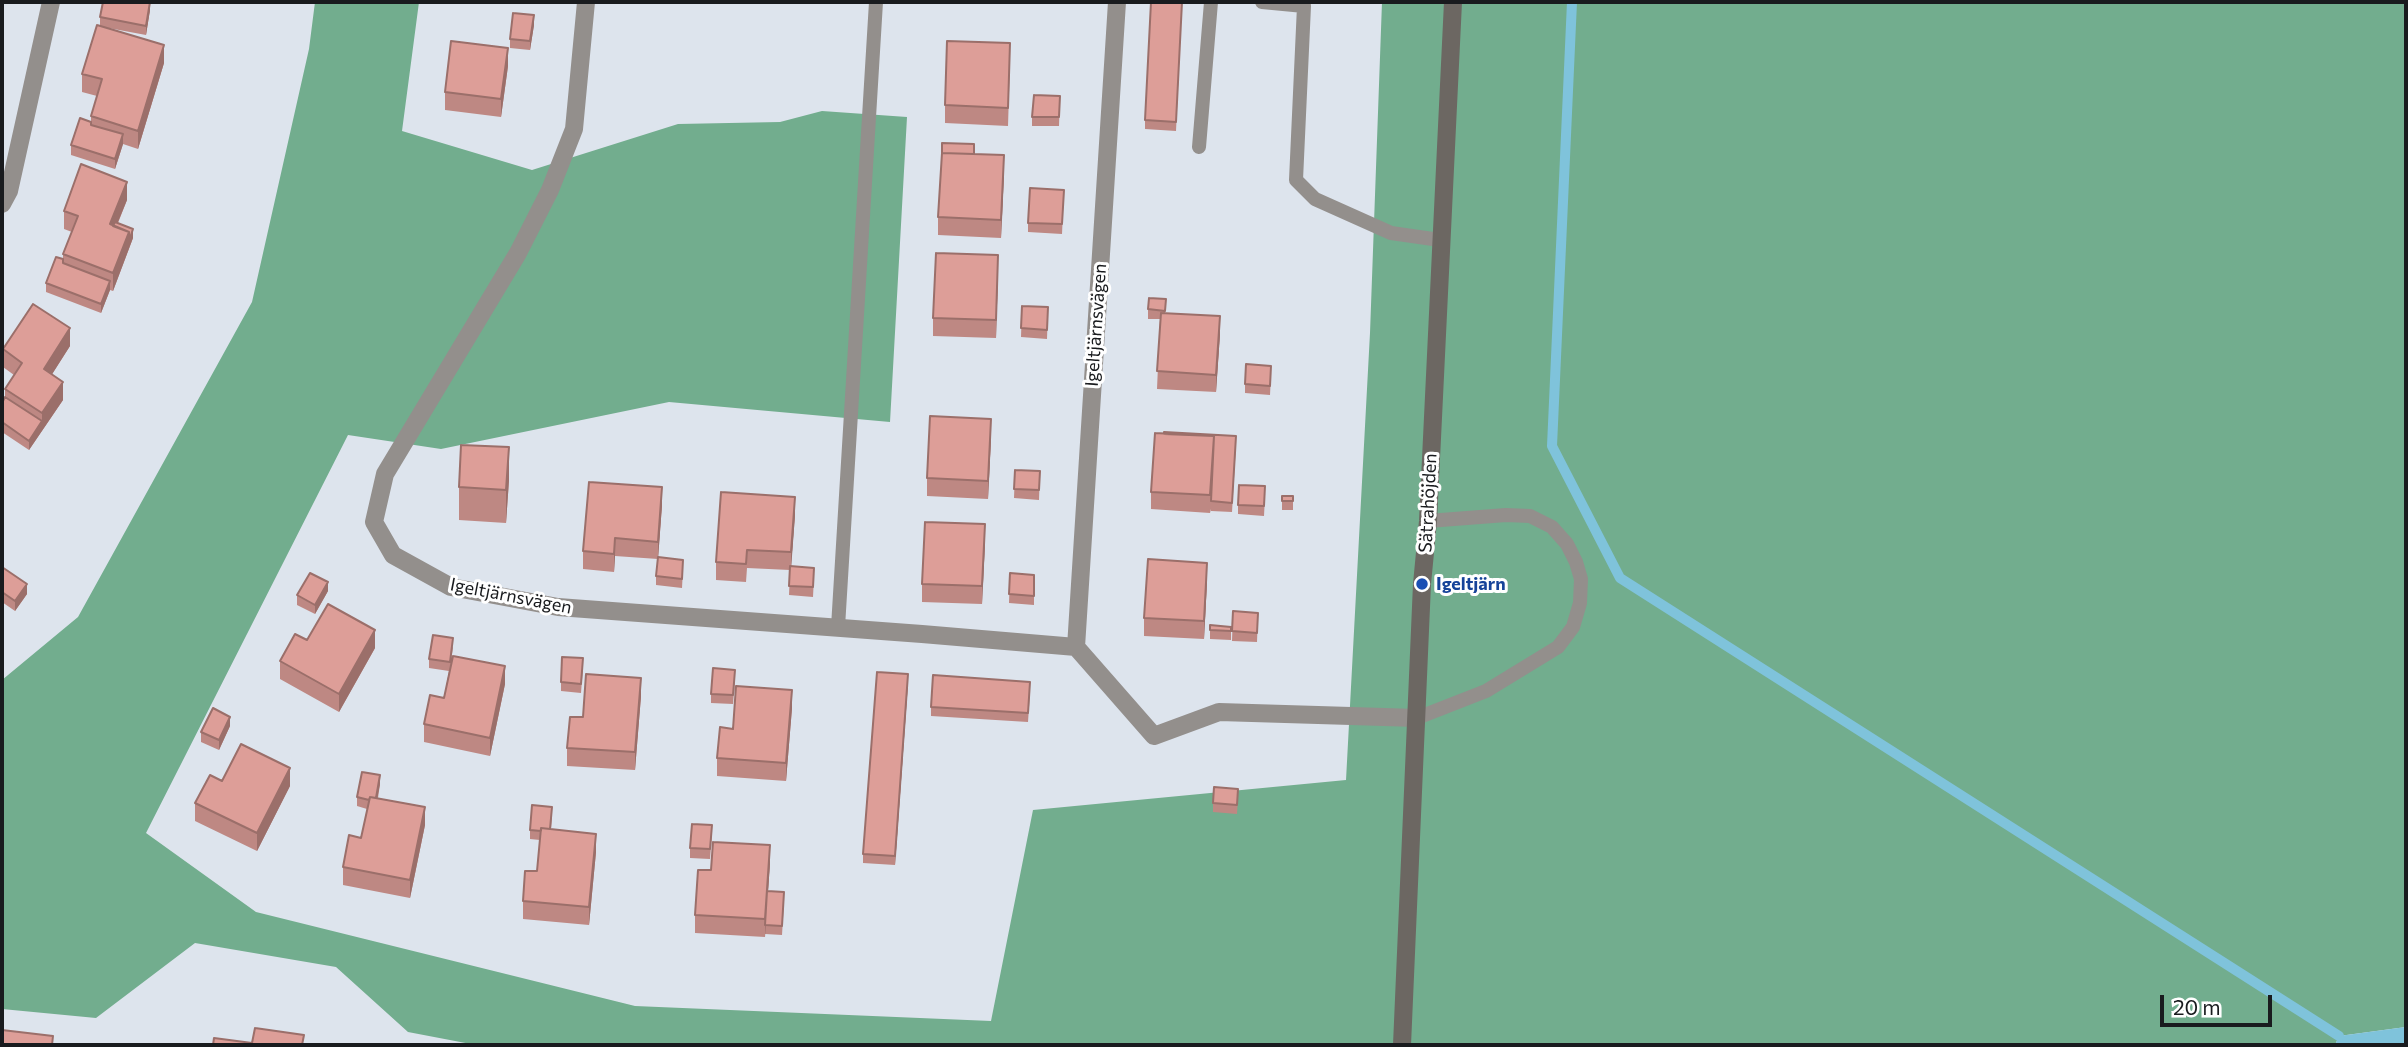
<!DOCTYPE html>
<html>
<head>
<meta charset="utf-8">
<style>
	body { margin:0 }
	#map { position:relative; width:2408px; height:1047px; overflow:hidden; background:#dde4ed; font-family:Commissioner,sans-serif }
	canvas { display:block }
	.frame { position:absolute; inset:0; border:4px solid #191b1e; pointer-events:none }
	.scale { position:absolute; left:2160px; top:995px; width:112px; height:32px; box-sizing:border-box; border:4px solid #191b1e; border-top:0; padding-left:9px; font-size:21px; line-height:24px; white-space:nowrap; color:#191b1e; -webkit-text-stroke:5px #fff; paint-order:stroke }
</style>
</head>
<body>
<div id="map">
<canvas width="2408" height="1047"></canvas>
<div class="frame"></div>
<div class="scale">20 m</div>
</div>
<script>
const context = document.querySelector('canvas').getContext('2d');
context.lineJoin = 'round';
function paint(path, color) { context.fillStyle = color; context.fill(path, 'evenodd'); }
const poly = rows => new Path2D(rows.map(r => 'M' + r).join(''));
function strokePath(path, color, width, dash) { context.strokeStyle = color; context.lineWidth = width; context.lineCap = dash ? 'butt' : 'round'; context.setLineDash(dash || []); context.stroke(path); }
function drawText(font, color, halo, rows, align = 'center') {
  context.font = font + ' Commissioner,sans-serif'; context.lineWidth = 6; context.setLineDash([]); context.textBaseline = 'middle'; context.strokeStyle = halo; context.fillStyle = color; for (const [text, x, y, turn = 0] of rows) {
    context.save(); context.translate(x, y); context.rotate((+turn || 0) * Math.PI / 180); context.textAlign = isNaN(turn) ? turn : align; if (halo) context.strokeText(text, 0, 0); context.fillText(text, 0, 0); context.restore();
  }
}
const forest = poly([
	[315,2,419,2,402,131,532,170,678,124,780,122,822,111,907,117,890,422,669,402,441,449,348,435,146,833,256,912,635,1006,991,1021,1033,810,1346,780,1370,333,1382,2,2406,2,2406,1027,2339,1036,2335,1045,476,1045,408,1032,336,967,195,943,96,1018,2,1009,2,680,78,617,252,302,309,49]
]);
const water = poly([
	[2406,1027,2406,1045,2335,1045,2339,1036]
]);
const stream = poly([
	[1572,2,1552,446,1620,578,2339,1036]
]);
const lane = poly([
	[1262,2,1304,6,1296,180,1315,199,1391,233,1440,240],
	[1199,147,1211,2],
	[838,627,876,2],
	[1417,718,1486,691,1558,647,1573,627,1580,603,1581,579,1576,562,1567,544,1552,527,1530,516,1506,515,1428,521]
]);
const street = poly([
	[586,2,574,129,550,190,518,253,385,474,374,522,393,555,451,587,558,607,922,634,1076,647,1117,2],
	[2,204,9,191,51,2],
	[1076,647,1154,736,1219,712,1417,718]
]);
const secondary = poly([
	[1402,1045,1422,584,1428,521,1453,2]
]);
const wall = poly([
	[1182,2,1176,131,1145,129,1145,120],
	[150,10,146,35,103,27,164,63,138,149,123,144,115,169,71,155,71,145,91,122,91,116,97,96,82,92,82,74,100,26,100,17],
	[534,25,530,50,510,48,510,39],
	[1010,61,1008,126,945,123,945,105],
	[508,66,501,117,445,110,445,92],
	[1060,96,1059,126,1032,126,1032,117],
	[974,154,1004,173,1001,238,938,235,938,217],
	[1064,190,1062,234,1028,232,1028,223],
	[127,200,118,223,133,238,113,291,110,290,101,313,46,292,46,283,63,259,63,254,72,232,64,229,64,211],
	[998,273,996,338,933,336,933,318],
	[1166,299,1165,313,1220,334,1216,392,1157,389,1160,319,1148,319,1148,309],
	[1022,306,1048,307,1047,339,1021,337],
	[70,346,52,374,63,400,29,450,2,432,2,403,5,397,5,389,14,375,3,367,3,349],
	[1271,375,1270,395,1245,393,1245,384],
	[1164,434,1236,445,1232,512,1211,511,1211,509,1210,513,1151,509,1151,492],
	[991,437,988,499,927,496,927,478],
	[1015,470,1040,471,1039,500,1014,498],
	[509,480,506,523,459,520,459,487],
	[1265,496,1264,516,1238,514,1238,505],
	[1282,496,1293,496,1293,510,1282,510],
	[662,505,658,559,615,556,614,572,583,569,583,551],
	[795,515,791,566,814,577,813,597,789,595,790,570,747,568,746,582,716,580,716,562],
	[985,542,982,604,922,602,922,584],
	[2,567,27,594,15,611,2,602],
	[683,569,682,588,656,585,656,576],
	[1010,573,1034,575,1034,605,1009,603],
	[1207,581,1204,639,1144,636,1144,618],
	[328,591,315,614,297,605,297,595],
	[1233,611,1258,613,1257,642,1232,641],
	[1210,625,1231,627,1231,640,1210,639],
	[307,640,375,648,339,712,280,679,280,661],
	[453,647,451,662,505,684,490,756,424,742,424,724,444,698,449,671,429,668,429,659],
	[583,667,581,693,561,691,561,682],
	[735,679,733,704,711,703,711,694],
	[908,683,895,865,863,863,863,854],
	[1030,692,1028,722,931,716,931,707],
	[641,696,635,770,567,766,567,748,583,717],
	[792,708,786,781,717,776,717,758,733,729],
	[230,726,219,750,201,742,201,732],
	[222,781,290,786,257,851,195,821,195,803],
	[380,784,378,798,425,825,410,898,343,885,343,867,361,838,367,809,357,806,357,797],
	[1238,798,1237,814,1213,812,1213,803],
	[552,816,551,829,596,852,589,925,523,919,523,901,537,871,540,840,530,839,530,830],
	[712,834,710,859,690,858,690,848],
	[770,863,768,891,784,902,782,935,765,934,765,937,695,933,695,915,711,870]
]);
const shadedWall = poly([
	[150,2,150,10,146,35,146,26],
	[534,15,534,25,530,50,530,41],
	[164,45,164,63,138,149,138,131],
	[508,48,508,66,501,117,501,99],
	[123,134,123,144,115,169,115,159],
	[1004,155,1004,173,1001,238,1001,220],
	[127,182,127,200,113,234,110,224],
	[133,229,133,238,113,291,113,273,129,232],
	[998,255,998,273,996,338,996,320],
	[110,281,110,290,101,313,101,304],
	[1220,316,1220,334,1216,392,1216,375],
	[70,328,70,346,44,387,44,369],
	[63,382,63,400,29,450,29,441,42,421,42,413],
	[991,419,991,437,988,499,988,481],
	[509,447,509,480,506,523,506,490],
	[662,487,662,505,658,559,658,542],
	[795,497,795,515,791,570,791,552],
	[985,524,985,542,982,604,982,586],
	[615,538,615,556,614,572,614,554],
	[1207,563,1207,581,1204,639,1204,621],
	[328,582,328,591,315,614,315,605],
	[27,584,27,594,15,611,15,601],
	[375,630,375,648,339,712,339,694],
	[505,666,505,684,490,756,490,738],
	[908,674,908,683,895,865,895,856],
	[641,678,641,696,635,770,635,752],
	[792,690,792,708,786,781,786,763],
	[230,717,230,726,219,750,219,740],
	[290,768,290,786,257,851,257,833],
	[380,775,380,784,375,810,375,801],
	[425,807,425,825,410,898,410,880],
	[596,834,596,852,589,925,589,907],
	[770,845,770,863,765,937,765,919]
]);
const building = poly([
	[103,2,150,2,146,26,100,17,103,2],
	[1151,2,1182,2,1176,122,1145,120,1151,2],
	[513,13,534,15,530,41,510,39,513,13],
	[97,25,164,45,138,131,91,116,102,79,82,74,97,25],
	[451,41,508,48,501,99,445,92,451,41],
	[947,41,1010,43,1008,108,945,105,947,41],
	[1034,95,1060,96,1059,117,1032,117,1034,95],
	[80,118,91,122,91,125,123,134,115,159,71,145,80,118],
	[942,143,974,144,974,154,942,153,942,143],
	[942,153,1004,155,1001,220,938,217,942,153],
	[81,164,127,182,110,224,129,232,113,273,63,254,78,216,64,211,81,164],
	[1030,188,1064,190,1062,224,1028,223,1030,188],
	[115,222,133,229,129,241,129,232,113,226,115,222],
	[936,253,998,255,996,320,933,318,936,253],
	[56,257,63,259,63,263,110,281,101,304,46,283,56,257],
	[1149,298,1166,299,1165,311,1148,309,1149,298],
	[33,304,70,328,44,369,63,382,42,413,5,389,22,363,3,349,33,304],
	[1022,306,1048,307,1047,330,1021,328,1022,306],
	[1161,313,1220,316,1216,375,1157,371,1161,313],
	[1246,364,1271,366,1270,386,1245,384,1246,364],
	[5,397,42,421,29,441,2,422,2,403,5,397],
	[930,416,991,419,988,481,927,478,930,416],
	[1164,432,1236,436,1232,503,1211,501,1214,436,1164,434,1164,432],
	[1155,433,1214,436,1210,495,1151,492,1155,433],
	[461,445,509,447,506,490,459,487,461,445],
	[1015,470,1040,471,1039,490,1014,489,1015,470],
	[589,482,662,487,658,542,615,538,614,554,583,551,589,482],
	[1239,485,1265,486,1264,506,1238,505,1239,485],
	[721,492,795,497,791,552,747,550,746,564,716,562,721,492],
	[1282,496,1293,496,1293,501,1282,501,1282,496],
	[925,522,985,524,982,586,922,584,925,522],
	[658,557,683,560,682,579,656,576,658,557],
	[1148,559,1207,563,1204,621,1144,618,1148,559],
	[790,566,814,568,813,587,789,586,790,566],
	[2,567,27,584,15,601,2,592,2,567],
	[310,573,328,582,315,605,297,595,310,573],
	[1010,573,1034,575,1034,596,1009,594,1010,573],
	[328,604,375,630,339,694,280,661,295,634,307,640,328,604],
	[1233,611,1258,613,1257,633,1232,631,1233,611],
	[1210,625,1231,627,1231,631,1210,630,1210,625],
	[433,635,453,638,450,662,429,659,433,635],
	[453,656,505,666,490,738,424,724,430,695,444,698,453,656],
	[562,657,583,658,581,684,561,682,562,657],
	[713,668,735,670,733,695,711,694,713,668],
	[877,672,908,674,895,856,863,854,877,672],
	[586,674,641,678,635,752,567,748,570,717,583,717,586,674],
	[933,675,1030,682,1028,713,931,707,933,675],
	[736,686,792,690,786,763,717,758,720,727,733,729,736,686],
	[213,708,230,717,219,740,201,732,213,708],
	[241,744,290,768,257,833,195,803,210,775,222,781,241,744],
	[362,772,380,775,376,798,370,797,369,800,357,797,362,772],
	[1214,787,1238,789,1237,805,1213,803,1214,787],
	[370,797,425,807,410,880,343,867,349,835,361,838,370,797],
	[532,805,552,807,550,829,541,828,541,831,530,830,532,805],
	[692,824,712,825,710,849,690,848,692,824],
	[541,828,596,834,589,907,523,901,525,871,537,871,541,828],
	[713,842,770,845,765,919,695,915,698,870,711,870,713,842],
	[767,891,784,892,782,926,765,925,767,891],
	[255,1028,304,1035,302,1045,213,1045,214,1038,252,1043,255,1028],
	[2,1030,53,1036,52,1045,2,1045,2,1030]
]);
const markers = [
	[1422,584,7,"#1a4fb4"]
];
const streetNames = [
	["Igeltjärnsvägen",1096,325,-86],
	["Sätrahöjden",1428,503,-87],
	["Igeltjärnsvägen",511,596,11]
];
const transitNames = [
	["Igeltjärn",1436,584]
];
paint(forest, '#72ad8e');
paint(water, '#7fc3db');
strokePath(stream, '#7fc3db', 10);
strokePath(lane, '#938f8c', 14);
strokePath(street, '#938f8c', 18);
strokePath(secondary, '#6c6762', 18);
paint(wall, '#be8883');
paint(shadedWall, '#9b6f6a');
paint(building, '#dd9e98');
strokePath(building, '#9b6f6a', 2);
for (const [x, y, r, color] of markers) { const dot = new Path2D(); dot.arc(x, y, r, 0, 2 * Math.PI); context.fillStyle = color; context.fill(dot); strokePath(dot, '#fff', 2.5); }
drawText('18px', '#191b1e', '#fff', streetNames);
drawText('bold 18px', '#164399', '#fff', transitNames, 'left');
</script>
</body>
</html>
